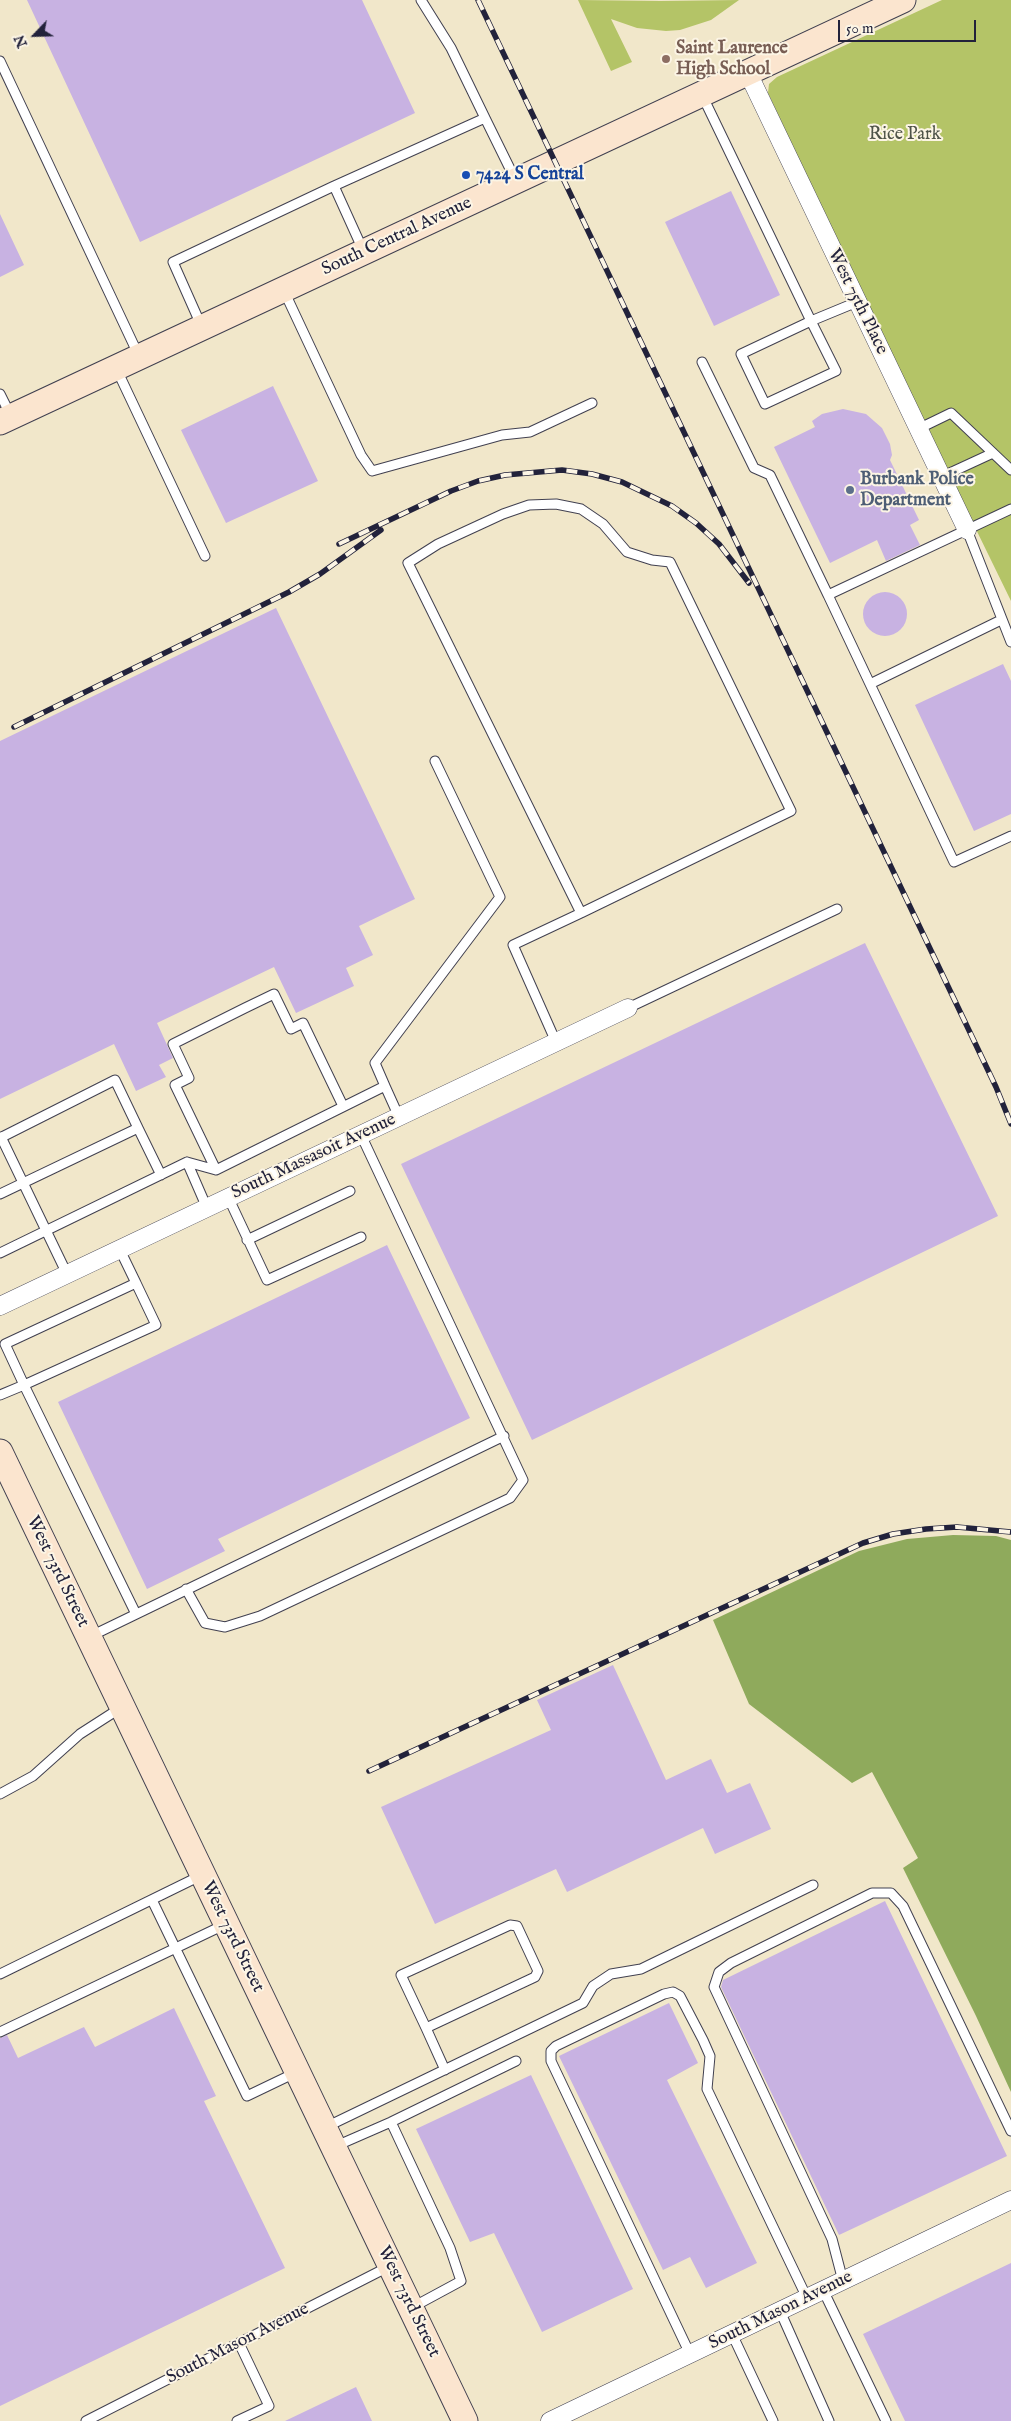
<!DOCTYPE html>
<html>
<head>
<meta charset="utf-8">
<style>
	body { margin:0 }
	#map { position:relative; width:1011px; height:2421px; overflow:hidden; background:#f1e7ca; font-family:"IM FELL English",serif }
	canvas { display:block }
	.north { position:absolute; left:10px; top:10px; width:50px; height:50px; -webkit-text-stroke:4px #fcf5e5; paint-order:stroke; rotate:246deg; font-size:14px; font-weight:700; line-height:20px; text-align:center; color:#22223b }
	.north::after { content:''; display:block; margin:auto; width:18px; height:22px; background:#22223b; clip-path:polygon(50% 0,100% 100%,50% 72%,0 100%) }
	.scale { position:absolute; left:838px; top:20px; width:138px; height:22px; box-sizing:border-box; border:2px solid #22223b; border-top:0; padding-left:6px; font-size:15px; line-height:18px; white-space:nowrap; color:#22223b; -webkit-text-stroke:4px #fcf5e5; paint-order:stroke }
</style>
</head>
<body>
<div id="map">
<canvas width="1011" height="2421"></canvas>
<div class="north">N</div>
<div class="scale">50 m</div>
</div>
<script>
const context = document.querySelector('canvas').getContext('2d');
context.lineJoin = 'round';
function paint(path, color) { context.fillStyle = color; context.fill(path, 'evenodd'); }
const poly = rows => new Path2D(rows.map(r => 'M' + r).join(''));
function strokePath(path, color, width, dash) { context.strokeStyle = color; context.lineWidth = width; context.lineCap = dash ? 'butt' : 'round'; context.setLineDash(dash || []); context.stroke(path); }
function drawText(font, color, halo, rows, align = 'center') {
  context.font = font + ' "IM FELL English",serif'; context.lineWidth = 4; context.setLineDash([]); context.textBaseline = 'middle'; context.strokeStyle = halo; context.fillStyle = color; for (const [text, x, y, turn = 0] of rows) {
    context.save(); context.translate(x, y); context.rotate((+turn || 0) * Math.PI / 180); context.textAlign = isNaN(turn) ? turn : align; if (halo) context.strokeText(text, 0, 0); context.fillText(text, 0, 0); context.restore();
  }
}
const green = poly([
	[578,0,661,1,739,0,711,20,680,30,666,31,637,28,611,19,632,62,611,71],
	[942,0,1011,0,1011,601,882,337,768,93,769,84,777,77]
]);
const forest = poly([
	[953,1535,996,1536,1011,1540,1011,2092,976,2016,903,1868,918,1858,872,1772,852,1783,749,1704,713,1620,859,1551,907,1539]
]);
const building = poly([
	[27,0,362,0,415,113,140,242],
	[731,191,780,295,714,326,665,222],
	[0,214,24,265,0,277],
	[273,386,318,481,226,523,181,430],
	[843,409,866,414,882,428,890,444,892,455,890,460,919,520,910,525,920,545,886,561,877,540,830,563,774,447,815,427,812,421,822,414],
	'863 614a22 22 0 1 1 44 0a22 22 0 1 1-44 0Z',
	[276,608,415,899,359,926,373,955,346,968,354,986,296,1013,274,967,157,1023,173,1058,159,1065,166,1077,136,1091,114,1044,0,1099,0,741],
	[1003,664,1011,681,1011,814,974,831,915,705],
	[865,943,998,1216,532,1440,401,1164],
	[387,1245,470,1418,218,1539,225,1551,147,1589,58,1402],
	[613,1665,666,1780,711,1759,727,1793,750,1783,771,1829,715,1854,703,1828,567,1892,556,1869,435,1924,381,1807,551,1730,537,1700],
	[885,1901,1007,2156,839,2235,721,1987,723,1980],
	[669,2003,698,2063,667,2080,757,2263,706,2288,690,2257,663,2270,559,2056],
	[174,2008,216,2096,204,2101,285,2268,0,2406,0,2038,7,2035,18,2058,84,2027,95,2047],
	[531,2075,633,2289,542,2332,494,2233,470,2242,416,2129],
	[1011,2263,1011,2421,905,2421,863,2334],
	[356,2387,372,2421,285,2421]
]);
const lane = poly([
	[421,0,451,48,485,118],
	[0,61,138,354],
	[702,95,811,321,857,302],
	[363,250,334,186,485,118,515,179],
	[284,291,361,455,372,471,502,435,530,432,592,403],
	[811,321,836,371,765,404,741,354,811,321],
	[201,325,173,262,334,186],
	[702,362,754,468,770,475,828,595,1011,509],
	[116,368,205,556],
	[0,394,11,416],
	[918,429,951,413,1011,470],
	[941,477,993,453],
	[967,530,1011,642],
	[828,595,870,684],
	[1001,620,870,684,954,862,1011,836],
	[628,1008,837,909],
	[556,1042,513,945,581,913,408,563,438,544,503,514,529,505,556,504,581,509,603,524,627,552,652,560,670,562,791,811,581,913],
	[385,1086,375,1063,500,897,435,761],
	[1,1137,67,1274],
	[0,1138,115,1080,138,1128],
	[187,1162,207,1208],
	[216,1170,175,1085,189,1078,173,1044,245,1008,274,994,291,1029,303,1023,343,1106],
	[0,1194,138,1128,161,1175],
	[228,1197,267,1280,361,1237],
	[247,1240,350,1191],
	[120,1250,136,1283],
	[0,1253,187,1162,216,1170,385,1086,399,1117],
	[0,1395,24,1385,156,1325,136,1283,5,1344,24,1385,136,1614],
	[186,1589,205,1623,225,1627,260,1616,510,1498,523,1480,361,1135],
	[91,1636,504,1436],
	[0,1794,33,1776,80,1734,122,1707],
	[152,1900,247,2096,297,2072],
	[0,1974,202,1875],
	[426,2028,535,1977,538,1971,517,1926,510,1925,401,1975,426,2028,445,2070],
	[0,2032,226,1924],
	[391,2122,450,2248,461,2281,411,2308],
	[326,2127,583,2003,593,1986,611,1974,641,1969,813,1885],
	[336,2146,391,2122,516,2061],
	[843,2281,832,2239,714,1987,719,1972,731,1963,872,1893,891,1893,903,1906,1011,2131],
	[823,2290,886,2421],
	[780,2311,829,2421],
	[732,2334,773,2421],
	[690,2354,551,2061,551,2051,556,2046,664,1994,673,1992,680,1996,703,2040,710,2056,707,2089,807,2298],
	[86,2421,390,2266],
	[237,2421,269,2406,239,2343]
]);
const street = poly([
	[748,73,967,530],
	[0,1306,628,1008],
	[550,2421,1011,2200]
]);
const secondary = poly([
	[0,422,903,0],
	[0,1452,465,2421]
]);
const rail = poly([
	[478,0,996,1087,1011,1124],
	[339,544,451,491,478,481,505,475,562,470,592,474,622,482,672,506,696,523,719,544,749,583],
	[14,727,289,592,320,574,381,530],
	[369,1771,863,1543,893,1534,926,1529,957,1527,1011,1532]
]);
const markers = [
	[666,59,5,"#8d6e63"],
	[466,175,5,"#1a4fb4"],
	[850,490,5,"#5c6f8a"]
];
const educationNames = [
	["Saint Laurence",676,49],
	["High School",676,70]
];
const parkNames = [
	["Rice Park",905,135]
];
const transitNames = [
	["7424 S Central",476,175]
];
const streetNames = [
	["South Central Avenue",397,237,-25],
	["West 75th Place",857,302,64],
	["South Massasoit Avenue",314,1157,-25],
	["West 73rd Street",57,1572,64],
	["West 73rd Street",232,1937,64],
	["West 73rd Street",408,2302,64],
	["South Mason Avenue",781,2311,-26],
	["South Mason Avenue",238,2344,-27]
];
const serviceNames = [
	["Burbank Police",860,480],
	["Department",860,501]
];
paint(green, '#b4c467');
paint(forest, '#8faa5c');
paint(building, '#c8b2e2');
strokePath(lane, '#414050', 11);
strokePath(street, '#414050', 19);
strokePath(secondary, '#414050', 27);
strokePath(lane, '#fff', 9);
strokePath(street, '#fff', 18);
strokePath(secondary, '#fbe5cf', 25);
strokePath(rail, '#22223b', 5.5);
strokePath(rail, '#fcf5e5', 4, [11]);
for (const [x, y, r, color] of markers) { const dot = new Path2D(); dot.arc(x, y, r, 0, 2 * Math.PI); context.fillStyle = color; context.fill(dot); strokePath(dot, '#fcf5e5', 2); }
drawText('bold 18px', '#785e54', '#fcf5e5', educationNames, 'left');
drawText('18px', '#4e5348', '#fcf5e5', parkNames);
drawText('bold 18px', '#164399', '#fcf5e5', transitNames, 'left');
drawText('18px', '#22223b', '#fcf5e5', streetNames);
drawText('bold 18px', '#4e5e75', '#fcf5e5', serviceNames, 'left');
</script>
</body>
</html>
